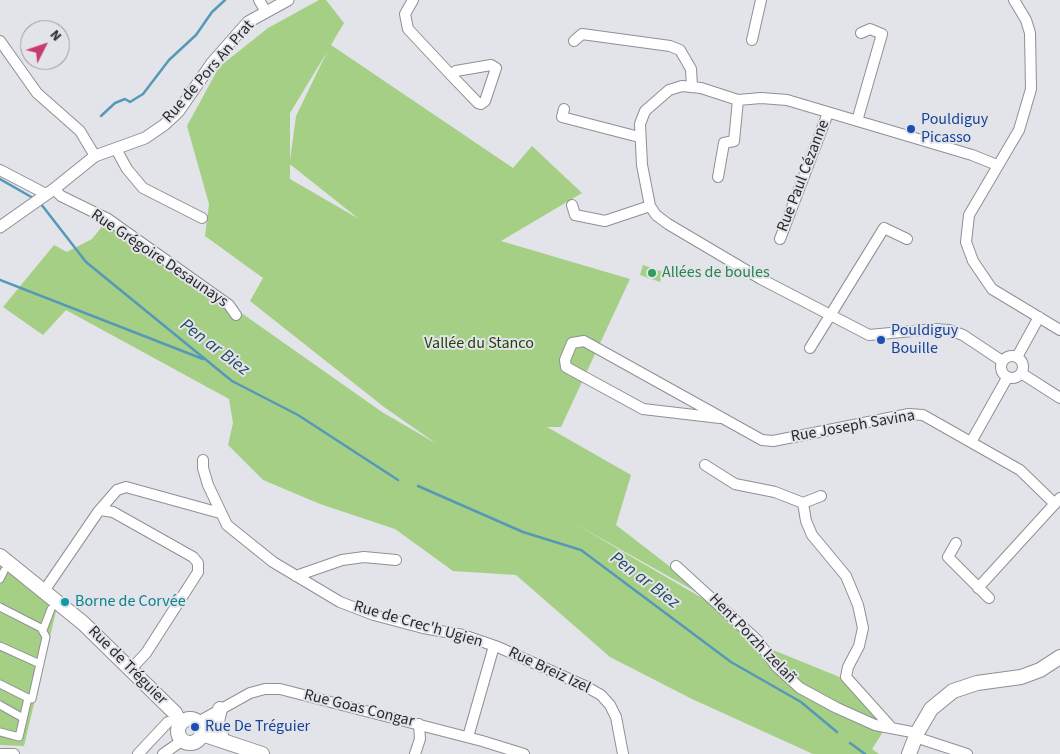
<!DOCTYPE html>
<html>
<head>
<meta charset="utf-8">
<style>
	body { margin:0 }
	#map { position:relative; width:1060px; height:754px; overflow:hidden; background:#e2e4e9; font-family:"Source Sans 3",sans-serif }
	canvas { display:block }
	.north { position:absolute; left:20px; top:20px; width:50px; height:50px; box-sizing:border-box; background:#e2e4e9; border:1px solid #989a9d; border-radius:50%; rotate:49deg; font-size:14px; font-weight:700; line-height:20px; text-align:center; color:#292a2b }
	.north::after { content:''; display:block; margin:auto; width:18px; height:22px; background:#c83c6d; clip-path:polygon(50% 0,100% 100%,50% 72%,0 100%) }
</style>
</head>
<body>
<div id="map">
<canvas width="1060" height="754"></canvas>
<div class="north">N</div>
</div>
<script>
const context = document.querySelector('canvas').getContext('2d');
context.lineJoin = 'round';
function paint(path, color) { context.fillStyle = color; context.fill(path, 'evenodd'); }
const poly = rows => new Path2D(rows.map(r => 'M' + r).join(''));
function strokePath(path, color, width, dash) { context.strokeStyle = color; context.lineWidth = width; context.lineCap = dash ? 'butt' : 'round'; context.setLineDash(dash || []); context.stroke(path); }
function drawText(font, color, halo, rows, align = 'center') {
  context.font = font + ' "Source Sans 3",sans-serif'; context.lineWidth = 4; context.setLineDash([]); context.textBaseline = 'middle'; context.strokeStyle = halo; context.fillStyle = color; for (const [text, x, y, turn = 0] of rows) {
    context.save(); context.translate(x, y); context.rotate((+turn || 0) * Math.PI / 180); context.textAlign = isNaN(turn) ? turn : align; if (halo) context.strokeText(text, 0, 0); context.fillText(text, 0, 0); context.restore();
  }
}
const green = poly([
	[319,0,326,0,344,23,331,45,513,168,532,146,582,193,501,241,630,279,561,427,547,427,631,475,616,525,721,606,572,522,721,609,751,641,842,678,878,719,883,732,872,749,879,754,813,754,692,699,610,657,516,575,453,571,395,529,320,504,263,480,228,445,233,423,229,399,66,310,43,335,3,307,54,245,67,252,92,239,108,219,382,412,437,444,384,407,250,301,263,278,205,236,209,204,187,126,219,67,268,28],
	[327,52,296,116,290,160,290,113],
	[290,165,291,165,359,219,290,179],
	[643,265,663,272,660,282,640,275],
	[0,563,57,607,24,746,0,745]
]);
const stream = poly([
	[101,116,115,103,125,99,130,102,143,94,169,60,196,35,212,12,225,0],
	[0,179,33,198],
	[41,204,86,262,232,381,298,415,398,480],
	[0,280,203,359],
	[418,486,523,532,581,550,731,662,801,702,837,732],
	[850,743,865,754]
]);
const pedestrian = poly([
	[0,579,4,571],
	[0,607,41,628,46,637,32,699,28,698,19,737,0,732],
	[43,630,51,609],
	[0,646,40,664],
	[0,684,28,698],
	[0,705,23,718]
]);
const minor = poly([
	[259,0,266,12],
	[413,0,405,14,408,29,451,75,478,103,481,104,485,101,496,68,491,65,456,71,451,75],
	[1014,0,1026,20,1030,33,1031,89,1019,130,969,215,966,242,973,261,992,289,1060,330],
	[752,40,761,0],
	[0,41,37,93,80,131,95,156],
	[574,41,582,34,670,46,680,50,691,69,692,87],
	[564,109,562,117,639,137],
	[857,121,882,34,870,29,861,33],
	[116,149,127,169,143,188,202,218],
	[997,165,972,155,787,100,761,98,738,100,701,88,682,86,669,90,645,111,640,124,642,165,650,206,656,215,668,224,761,279,869,335,935,329,949,330,963,335,1002,361],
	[0,170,46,194],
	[718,177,724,143,734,141,738,100],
	[54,189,61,196,108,219,229,305,236,315],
	[572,205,575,215,605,221,650,206],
	[780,239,828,113],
	[810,348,884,228,907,239],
	'1001 367a11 11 0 1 1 22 0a11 11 0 1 1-22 0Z',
	[1017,357,1039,317],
	[1021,373,1060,398],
	[720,418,643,409,566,367,565,360,572,343,584,341,762,440,773,441,909,414,923,415,1020,470,1055,504],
	[971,442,1007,378],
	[203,460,203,468,208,485,227,525,273,562,340,602,374,615,423,628,463,635,498,647,585,686,601,695,610,705,616,717,623,754],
	[705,465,735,484,775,492,803,503],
	[821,496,803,503,806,521,812,535,846,576,858,605,863,628,859,646,848,667,846,677,890,726],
	[98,512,117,490,126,487,220,513],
	[956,543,948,557,989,598],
	[676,566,757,640,776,666,800,688,837,708,875,725,917,733],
	[296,576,342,560,364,557,396,560],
	[978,588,1060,498],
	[44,591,98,512,101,510,113,512,193,557,198,563,198,572,146,653,131,669],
	[198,722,250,693,265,689,280,689,482,741,524,754],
	[468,737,494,646],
	[915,737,967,754],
	[0,754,14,754],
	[138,754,168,722],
	[163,754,183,740],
	[415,754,420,739,419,724]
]);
const tertiary = poly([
	[0,227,54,189,95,156,145,138,164,125,178,112,212,63,248,22,288,0]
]);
const secondary = poly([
	[0,556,83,623,175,713,180,724],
	[220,709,217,721,222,739],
	'178 731a12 12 0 1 1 24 0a12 12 0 1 1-24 0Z',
	[202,734,262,754],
	[909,754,917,733,931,709,953,691,977,683,1021,677,1040,670,1060,657]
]);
const markers = [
	[911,129,5,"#1a4fb4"],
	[652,273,5,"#2e9e5b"],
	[881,340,5,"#1a4fb4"],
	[65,602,5,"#0f9aa8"],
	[195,727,5,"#1a4fb4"]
];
const streetNames = [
	["Rue de Pors An Prat",209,72,-49],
	["Rue Paul Cézanne",804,176,-69],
	["Rue Grégoire Desaunays",159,259,34],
	["Rue Joseph Savina",853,427,-10],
	["Rue de Crec'h Ugien",418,625,16],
	["Hent Porzh Izelañ",752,639,46],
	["Rue de Tréguier",127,666,45],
	["Rue Breiz Izel",549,671,25],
	["Rue Goas Congar",359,709,14]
];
const transitNames = [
	["Pouldiguy",921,120],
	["Picasso",921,138],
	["Pouldiguy",891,331],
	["Bouille",891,349],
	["Rue De Tréguier",205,727]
];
const leisureNames = [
	["Allées de boules",662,273]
];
const parkNames = [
	["Vallée du Stanco",479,344]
];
const cultureNames = [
	["Borne de Corvée",75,602]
];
const waterNames = [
	["Pen ar Biez",214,348,37],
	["Pen ar Biez",644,581,37]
];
paint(green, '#a5cf84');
strokePath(stream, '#5698b8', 2.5);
strokePath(pedestrian, '#8e9095', 9);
strokePath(minor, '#8e9095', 12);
strokePath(tertiary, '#8e9095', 13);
strokePath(secondary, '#8e9095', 16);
strokePath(pedestrian, '#fff', 7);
strokePath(minor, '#fff', 10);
strokePath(tertiary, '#fff', 11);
strokePath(secondary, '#fff', 14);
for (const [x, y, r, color] of markers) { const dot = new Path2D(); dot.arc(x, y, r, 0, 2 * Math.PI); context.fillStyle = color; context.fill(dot); strokePath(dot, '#e2e4e9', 2); }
drawText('16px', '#292a2b', '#e2e4e9', streetNames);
drawText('16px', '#164399', '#e2e4e9', transitNames, 'left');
drawText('16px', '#27864d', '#e2e4e9', leisureNames, 'left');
drawText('16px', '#26400a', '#e2e4e9', parkNames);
drawText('16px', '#0d838f', '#e2e4e9', cultureNames, 'left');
drawText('italic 18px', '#254d61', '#e2e4e9', waterNames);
</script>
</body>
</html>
